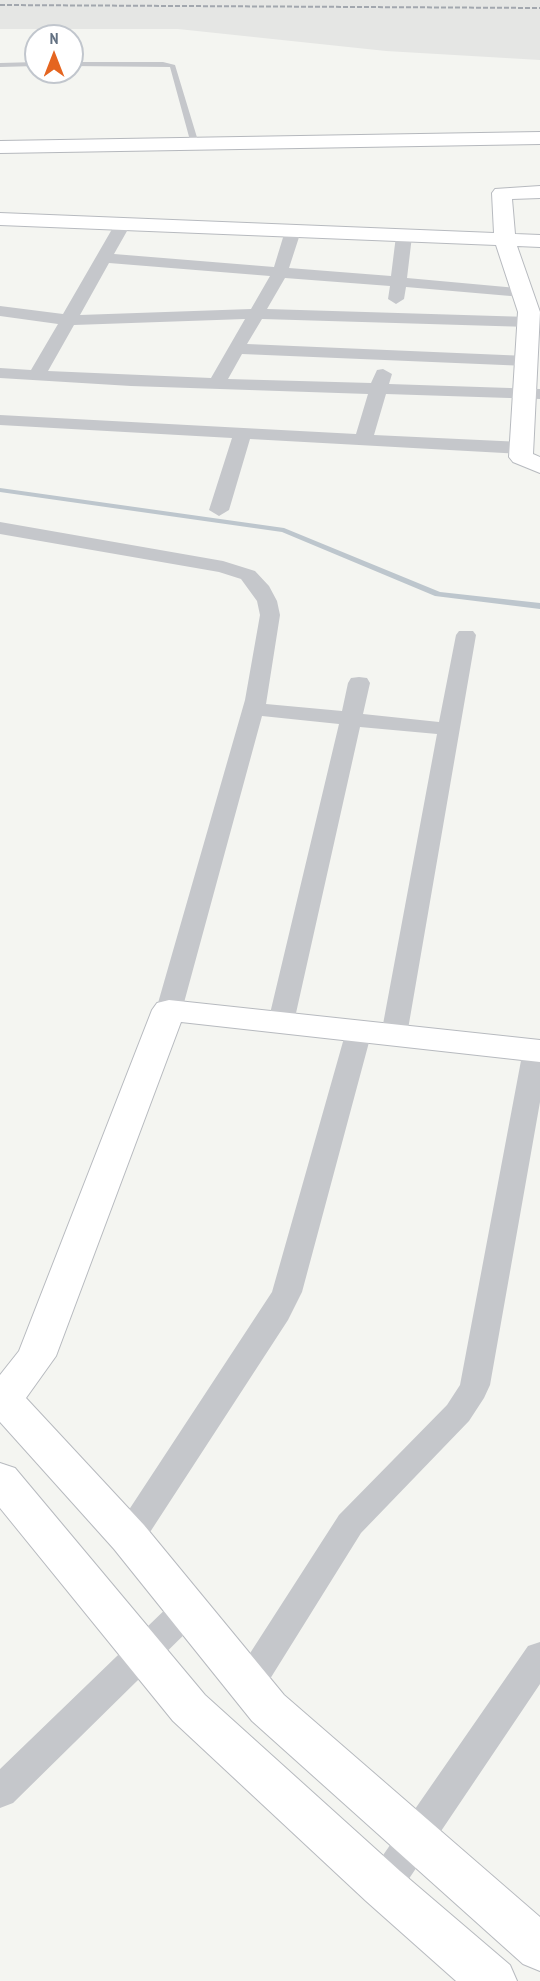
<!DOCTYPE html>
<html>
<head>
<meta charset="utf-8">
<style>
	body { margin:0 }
	#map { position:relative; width:540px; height:1981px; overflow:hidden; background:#f4f5f1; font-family:"PT Sans Narrow",sans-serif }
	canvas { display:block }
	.north { position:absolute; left:24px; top:24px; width:60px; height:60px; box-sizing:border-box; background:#fff; border:2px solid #c1c6cd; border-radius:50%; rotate:0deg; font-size:16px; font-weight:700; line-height:24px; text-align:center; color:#637182 }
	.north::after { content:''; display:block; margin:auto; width:21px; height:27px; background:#e56520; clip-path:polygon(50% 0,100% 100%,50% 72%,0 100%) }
</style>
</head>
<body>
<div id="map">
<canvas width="540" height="1981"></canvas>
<div class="north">N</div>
</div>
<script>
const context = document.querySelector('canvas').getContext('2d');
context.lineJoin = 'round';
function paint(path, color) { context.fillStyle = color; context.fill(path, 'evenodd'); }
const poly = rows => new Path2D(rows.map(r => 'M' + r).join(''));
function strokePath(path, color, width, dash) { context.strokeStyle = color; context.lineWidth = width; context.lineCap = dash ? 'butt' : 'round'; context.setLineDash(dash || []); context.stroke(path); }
const built = poly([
	[0,0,540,0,540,60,386,51,178,29,0,29]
]);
const stream = poly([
	[0,488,284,528,440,592,540,603,540,609,435,596,282,532,0,492,0,488]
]);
const lane = poly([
	[36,62,36,66,0,67,0,63,36,62],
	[72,62,163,62,175,65,199,144,195,146,191,144,170,67,72,66,72,62]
]);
const street = poly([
	[123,219,131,224,114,254,274,267,285,231,293,226,301,231,289,268,391,276,396,236,404,231,412,236,407,278,528,289,530,292,522,297,406,287,404,299,396,304,388,299,390,286,285,278,267,309,529,317,537,322,529,327,262,319,247,344,527,356,536,361,527,366,242,354,228,379,371,383,377,370,383,369,392,374,389,384,540,389,540,399,386,394,374,435,522,442,531,448,522,454,250,439,229,510,219,516,209,510,232,438,0,425,0,415,356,434,368,394,131,386,0,378,0,368,31,370,58,324,0,316,0,306,63,314,115,224,123,219],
	[109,263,270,276,251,309,80,315,109,263],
	[245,319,211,378,48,371,74,325,245,319],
	[0,522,223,561,255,571,269,586,277,601,280,615,266,704,342,711,348,683,351,678,359,677,367,678,370,683,363,714,439,722,456,635,459,631,473,631,476,635,407,1035,403,1041,394,1043,385,1041,381,1035,437,734,360,727,294,1022,290,1028,281,1030,272,1028,268,1022,339,724,262,716,182,1010,178,1016,169,1018,160,1016,156,1010,245,700,260,615,257,601,241,579,219,572,0,534,0,522],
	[359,1023,368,1025,372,1031,302,1292,288,1320,141,1546,129,1550,117,1546,113,1537,117,1528,272,1292,346,1031,350,1025,359,1023],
	[536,1042,540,1043,540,1102,490,1385,484,1398,469,1421,361,1533,260,1695,248,1699,236,1695,231,1685,236,1675,339,1515,447,1405,460,1385,523,1050,527,1044,536,1042],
	[187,1596,199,1600,204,1610,199,1620,13,1803,0,1808,0,1769,175,1600,187,1596],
	[540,1642,540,1684,396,1898,383,1903,370,1898,364,1886,370,1874,528,1646,540,1642]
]);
const secondary = poly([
	[540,186,540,198,512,199,515,234,540,235,540,247,517,246,540,312,533,454,540,457,540,473,513,462,509,457,518,312,496,245,0,225,0,213,494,233,492,193,495,189,540,186],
	[169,1000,540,1040,540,1062,181,1022,56,1356,26,1398,144,1525,284,1695,540,1917,540,1971,523,1964,252,1721,114,1549,0,1422,0,1375,19,1351,152,1010,157,1003,169,1000],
	[0,1463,15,1468,205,1695,400,1871,510,1965,517,1981,456,1981,366,1901,173,1721,0,1508,0,1463]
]);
const primary = poly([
	[540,132,540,144,0,153,0,141,540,132]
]);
const rail = poly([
	[0,5,540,8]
]);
paint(built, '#e5e6e4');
paint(stream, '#bdc6cd');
strokePath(secondary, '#b7babf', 2);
strokePath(primary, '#b5b8bd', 2);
paint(lane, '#c5c7cb');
paint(street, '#c5c7cb');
paint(secondary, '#fff');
paint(primary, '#fff');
strokePath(rail, '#a2a7ae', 2, [5, 2]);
</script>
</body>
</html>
